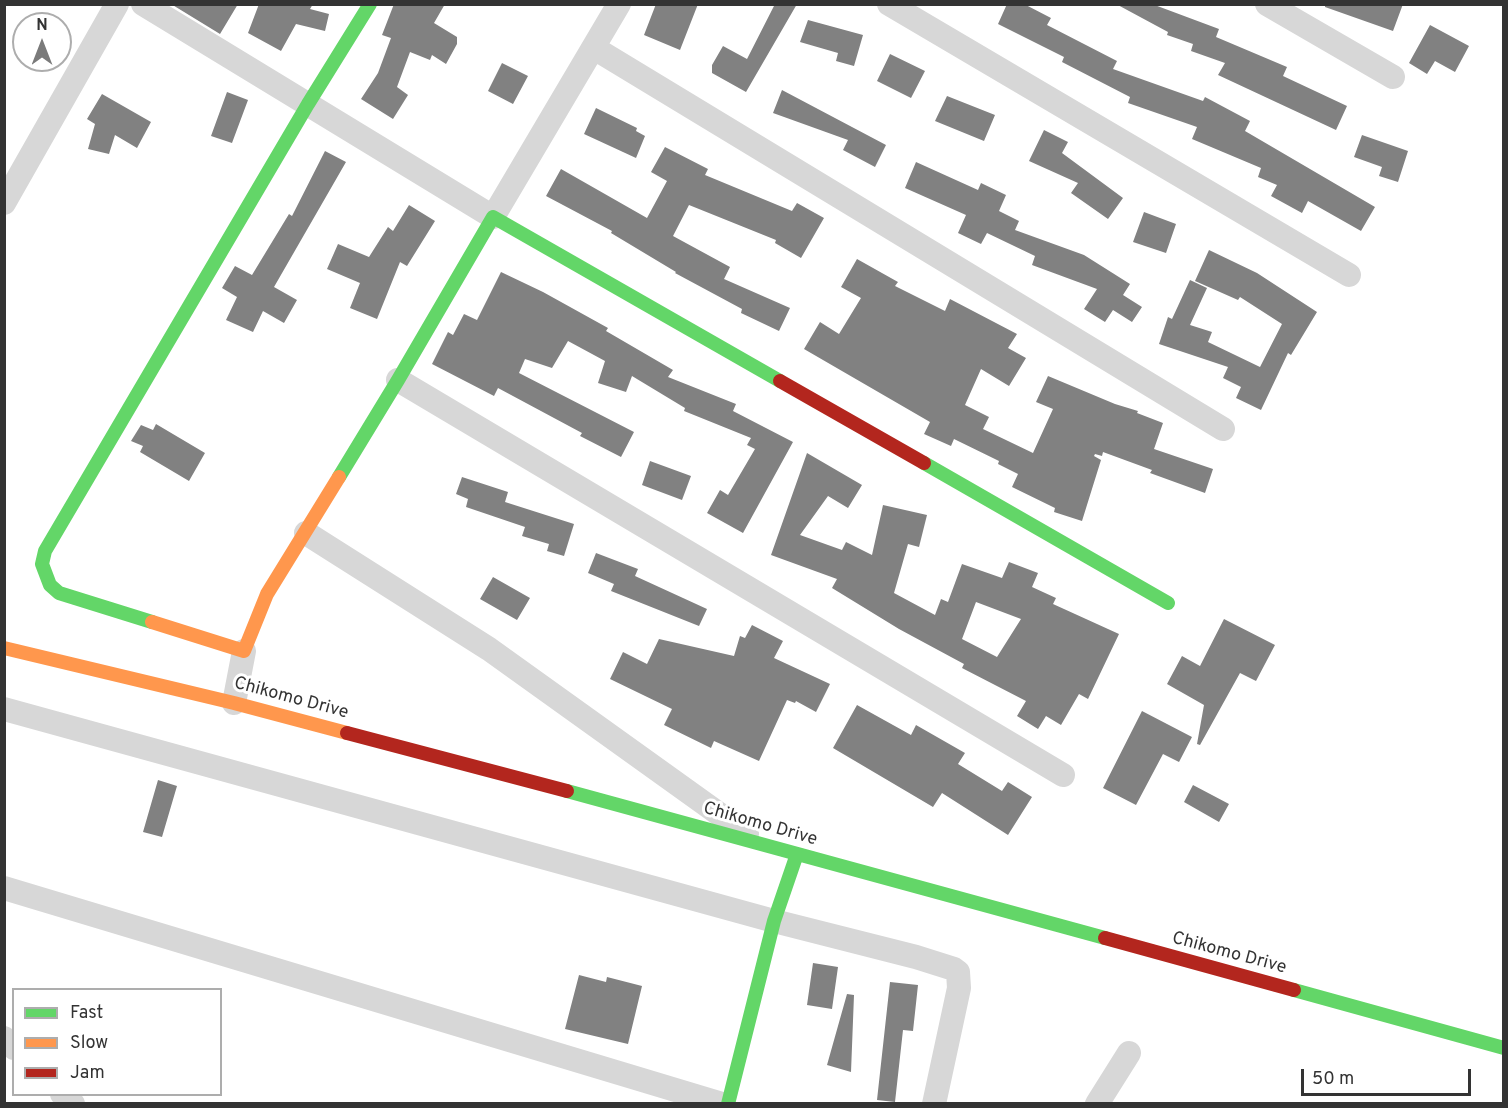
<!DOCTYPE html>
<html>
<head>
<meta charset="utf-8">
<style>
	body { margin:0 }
	#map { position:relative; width:1508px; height:1108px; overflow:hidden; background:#fff; font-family:Overpass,sans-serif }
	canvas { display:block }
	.frame { position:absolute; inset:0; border:6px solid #333; pointer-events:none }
	.legend { position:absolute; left:12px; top:988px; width:210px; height:108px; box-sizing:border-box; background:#fff; border:2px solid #adadad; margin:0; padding:8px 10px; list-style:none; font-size:18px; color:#333 }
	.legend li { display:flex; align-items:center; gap:12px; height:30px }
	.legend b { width:30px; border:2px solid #adadad }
	.north { position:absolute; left:12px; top:12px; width:60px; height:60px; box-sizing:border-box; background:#fff; border:2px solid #adadad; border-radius:50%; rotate:0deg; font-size:16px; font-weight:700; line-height:24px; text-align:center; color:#333 }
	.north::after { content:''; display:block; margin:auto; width:21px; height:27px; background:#7a7a7a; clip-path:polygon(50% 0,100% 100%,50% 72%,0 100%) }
	.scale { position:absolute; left:1301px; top:1069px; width:170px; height:27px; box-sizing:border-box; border:3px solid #333; border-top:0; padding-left:8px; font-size:18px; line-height:21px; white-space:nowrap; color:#333; -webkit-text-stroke:4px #fff; paint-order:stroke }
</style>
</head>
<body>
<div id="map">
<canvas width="1508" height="1108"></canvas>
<div class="frame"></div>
<ul class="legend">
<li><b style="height:8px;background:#63d668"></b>Fast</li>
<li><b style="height:8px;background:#ff974d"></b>Slow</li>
<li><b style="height:8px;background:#b3261e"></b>Jam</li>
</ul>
<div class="north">N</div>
<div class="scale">50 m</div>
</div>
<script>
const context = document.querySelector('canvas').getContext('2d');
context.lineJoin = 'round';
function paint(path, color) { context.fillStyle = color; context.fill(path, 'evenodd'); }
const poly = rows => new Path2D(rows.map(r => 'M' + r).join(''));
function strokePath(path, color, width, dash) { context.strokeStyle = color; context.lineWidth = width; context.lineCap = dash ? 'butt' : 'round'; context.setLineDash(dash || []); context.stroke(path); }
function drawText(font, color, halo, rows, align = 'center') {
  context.font = font + ' Overpass,sans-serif'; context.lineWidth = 6; context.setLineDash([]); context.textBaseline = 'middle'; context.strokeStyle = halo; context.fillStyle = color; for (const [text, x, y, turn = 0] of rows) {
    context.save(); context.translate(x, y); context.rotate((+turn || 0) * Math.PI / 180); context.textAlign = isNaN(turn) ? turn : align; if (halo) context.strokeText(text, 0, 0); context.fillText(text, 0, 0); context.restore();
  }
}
const building = poly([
	[171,4,238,4,220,34],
	[259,4,313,4,310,9,329,14,325,31,296,24,281,51,248,33],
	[394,4,445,4,434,23,457,37,457,44,446,64,432,55,430,60,410,52,397,87,408,95,393,119,361,99,378,73,391,38,382,35],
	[656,4,698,4,680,50,644,35],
	[775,4,797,4,746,92,712,73,712,65,723,46,747,59],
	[1007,4,1024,4,1051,18,1047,25,1117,61,1113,69,1203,101,1205,97,1250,121,1245,131,1375,207,1361,231,1308,201,1302,213,1271,196,1277,185,1258,177,1261,168,1192,139,1197,127,1128,103,1130,97,1062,62,1064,57,998,24],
	[1116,4,1152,4,1219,29,1216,37,1287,67,1283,76,1347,106,1336,130,1218,75,1225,63,1191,51,1193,44,1167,35,1168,32],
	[1325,4,1403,4,1393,31,1325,7],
	[808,20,863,35,854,66,836,61,838,53,800,42],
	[1430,25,1469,46,1455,72,1435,61,1427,74,1409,63],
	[890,54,925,71,911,98,877,81],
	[502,63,528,76,513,104,488,91],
	[782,90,886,145,875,167,843,150,848,140,773,113],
	[227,92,248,100,232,143,211,136],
	[102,94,151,122,137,148,115,135,109,154,88,149,95,124,87,119],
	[947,96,995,115,984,141,935,121],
	[596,108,637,128,636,131,645,136,636,158,584,134],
	[1044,130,1068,142,1062,153,1123,198,1108,219,1071,193,1078,183,1029,161],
	[1362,135,1408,151,1398,182,1379,176,1382,167,1354,157],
	[665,147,708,169,705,175,792,211,797,203,824,218,801,258,775,243,776,240,689,205,673,236,730,267,724,279,790,308,779,331,741,313,742,309,675,273,676,272,611,233,612,231,546,196,561,169,647,218,667,181,651,172],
	[325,151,346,162,274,287,297,300,284,323,263,311,253,332,226,320,237,297,222,288,235,266,252,275,289,214,292,216],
	[916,162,978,190,981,183,1006,195,999,211,1019,221,1015,230,1084,255,1130,284,1123,295,1142,307,1132,322,1113,310,1105,322,1084,309,1097,289,1032,265,1035,256,987,233,981,244,958,233,966,215,905,188],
	[409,205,435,221,407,266,400,262,377,319,350,308,360,283,327,269,338,244,369,257,388,227,393,231],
	[1144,212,1176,224,1166,253,1133,242],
	[1209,250,1257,273,1317,312,1291,355,1288,353,1261,410,1236,398,1241,387,1223,378,1228,367,1159,344,1168,317,1172,319,1190,280,1207,288,1190,325,1212,332,1208,342,1260,367,1282,324,1240,297,1238,300,1195,281],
	[857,259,898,282,895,286,945,311,950,299,1017,334,1008,348,1026,358,1009,386,981,369,965,405,989,417,983,429,1033,453,1053,409,1036,402,1048,376,1115,404,1138,411,1137,413,1163,423,1154,449,1213,469,1205,493,1150,473,1152,470,1103,452,1102,456,1095,454,1094,456,1101,460,1082,521,1054,512,1055,508,1012,487,1018,474,998,464,999,461,954,439,951,446,924,434,930,422,804,349,820,322,839,334,861,298,841,287],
	[501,272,543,292,608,328,606,331,673,370,668,377,736,404,733,411,793,442,743,533,707,513,720,490,728,495,755,449,747,445,751,438,684,411,685,408,632,376,626,392,598,383,605,361,568,341,552,368,525,359,519,373,634,432,621,457,580,436,582,433,498,388,494,396,432,364,448,332,453,335,464,314,477,320],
	[156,424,205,453,189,481,140,452,143,446,131,441,141,425,153,430],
	[807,453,862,485,848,508,828,496,800,535,842,550,846,542,872,555,883,505,927,515,919,547,908,544,894,593,935,615,941,599,948,602,962,564,1002,578,1009,562,1038,573,1032,587,1056,598,1053,604,1119,634,1088,699,1079,694,1061,725,1046,716,1038,729,1017,716,1026,701,962,668,964,664,899,629,832,588,837,579,771,555],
	[976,602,1021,619,997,657,962,639],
	[650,461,691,476,682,500,642,485],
	[462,477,508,492,505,502,574,524,564,556,547,551,549,544,522,536,525,527,466,507,468,499,456,494],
	[596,553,638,569,635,576,707,609,699,626,611,591,614,584,588,573],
	[493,577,530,598,517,620,480,599],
	[1224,619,1275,645,1256,681,1240,673,1200,745,1197,744,1204,705,1167,684,1182,656,1200,666],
	[752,625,783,641,774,658,830,684,816,712,796,701,795,703,787,700,759,761,714,741,711,748,664,725,672,709,610,679,623,652,647,664,659,639,734,656,740,636,745,638],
	[857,705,911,735,916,725,965,753,958,764,1002,791,1008,782,1032,797,1008,835,942,793,933,807,833,748],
	[1142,711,1192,737,1179,762,1163,754,1136,805,1103,788],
	[158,780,177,786,162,837,143,832],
	[1193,785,1229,804,1219,822,1184,802],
	[813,963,838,967,832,1009,807,1005],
	[579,975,606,982,607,977,642,986,628,1044,565,1029],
	[890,982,918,985,913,1031,903,1030,895,1102,877,1100],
	[847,994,854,995,851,1072,827,1065]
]);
const street = poly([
	[143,4,493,217,619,4],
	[889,4,1349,275],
	[1267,4,1393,77],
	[594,48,1223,429],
	[4,203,117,4],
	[398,380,1063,775],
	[306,533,489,649,747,834],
	[234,703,244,651],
	[4,709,774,921,916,957,954,969,958,972,959,988,934,1104],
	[4,888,722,1104],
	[4,1038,14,1048],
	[62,1094,73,1104],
	[1097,1104,1129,1053]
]);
const fast = poly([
	[924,463,1168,603],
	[339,477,398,380,493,217,780,381],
	[152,622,59,593,50,585,42,564,45,551,308,104,370,4],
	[567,791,1105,938],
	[1294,990,1504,1048],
	[728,1104,774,921,797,854]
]);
const slow = poly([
	[152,622,244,651,267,594,339,477],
	[4,648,234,703,347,733]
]);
const jam = poly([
	[780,381,924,463],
	[347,733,567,791],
	[1105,938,1294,990]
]);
const streetNames = [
	["Chikomo Drive",291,699,15],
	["Chikomo Drive",760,825,16],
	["Chikomo Drive",1229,954,15]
];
paint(building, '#818181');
strokePath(street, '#d7d7d7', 24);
strokePath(fast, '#63d668', 14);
strokePath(slow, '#ff974d', 14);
strokePath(jam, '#b3261e', 14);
drawText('18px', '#333', '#fff', streetNames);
</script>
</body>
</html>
